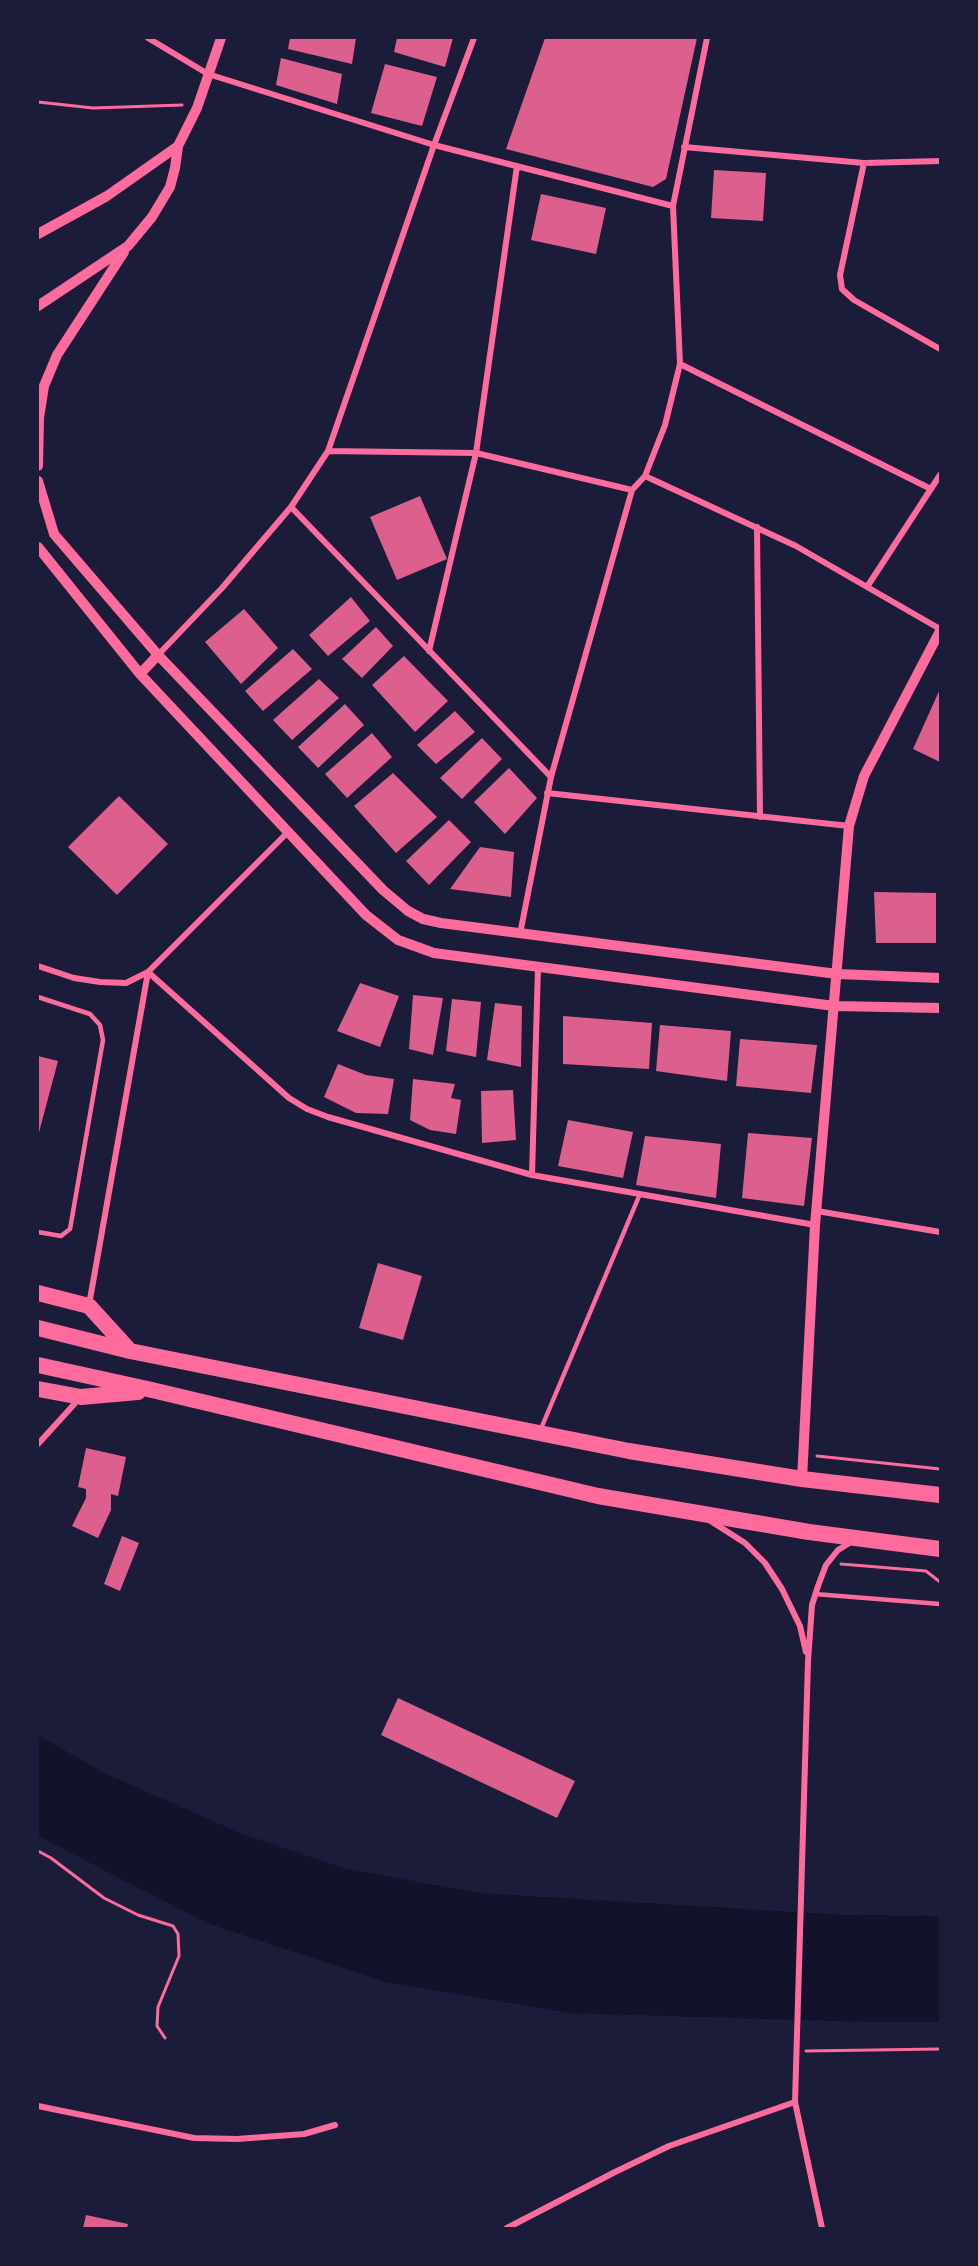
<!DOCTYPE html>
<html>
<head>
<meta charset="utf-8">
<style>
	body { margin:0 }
	#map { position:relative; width:978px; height:2266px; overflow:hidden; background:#1b1b3a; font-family:"Alegreya Sans",sans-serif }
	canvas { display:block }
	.frame { position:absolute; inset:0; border:39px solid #1b1b3a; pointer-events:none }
</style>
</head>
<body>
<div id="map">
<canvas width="978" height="2266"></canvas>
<div class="frame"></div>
</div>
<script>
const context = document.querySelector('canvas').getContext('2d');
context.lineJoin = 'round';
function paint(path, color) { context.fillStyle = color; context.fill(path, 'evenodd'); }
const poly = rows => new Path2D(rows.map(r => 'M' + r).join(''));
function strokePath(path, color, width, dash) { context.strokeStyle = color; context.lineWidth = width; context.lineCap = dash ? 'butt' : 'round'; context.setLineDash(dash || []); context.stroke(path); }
const water = poly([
	[38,1735,104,1773,240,1833,343,1868,479,1893,842,1915,940,1916,940,2022,874,2022,569,2013,385,1982,207,1923,38,1836]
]);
const building = poly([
	[290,38,356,38,352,64,288,49],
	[397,38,453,38,445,67,394,52],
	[545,38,697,38,666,179,653,187,506,149],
	[281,58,342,74,337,104,276,85],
	[385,64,437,77,422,126,371,113],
	[714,170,766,173,763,221,711,218],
	[541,194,606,208,596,254,531,240],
	[420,496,447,559,397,580,370,517],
	[351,597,370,621,328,656,309,635],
	[244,609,278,648,241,684,205,642],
	[376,627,393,646,362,678,342,659],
	[293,649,312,669,263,711,245,691],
	[404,656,448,701,415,732,372,685],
	[319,679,339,698,292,740,273,720],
	[940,689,940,762,913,749],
	[345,704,364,725,318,768,298,747],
	[455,711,475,732,436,764,417,745],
	[372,733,392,757,347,798,325,774],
	[482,738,502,759,462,799,440,778],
	[509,768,537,798,505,834,474,802],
	[393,773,437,817,396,853,354,806],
	[119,796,168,844,117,895,68,847],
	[449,820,471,842,429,885,406,861],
	[480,847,514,852,511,897,450,889],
	[874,892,936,893,936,943,876,943],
	[360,983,399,996,380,1047,337,1031],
	[413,995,443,998,433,1055,409,1049],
	[452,999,481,1002,476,1057,446,1051],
	[495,1003,522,1006,521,1067,487,1060],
	[563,1016,652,1023,649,1069,563,1064],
	[660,1025,731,1031,727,1081,656,1071],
	[740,1039,817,1045,811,1093,736,1086],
	[38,1056,58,1061,38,1136],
	[338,1064,366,1075,394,1079,388,1114,356,1113,324,1097],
	[413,1079,455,1084,451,1098,461,1100,456,1134,430,1130,410,1120],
	[513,1090,516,1140,482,1143,481,1091],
	[568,1120,633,1132,623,1178,558,1166],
	[748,1133,812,1138,804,1206,742,1198],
	[645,1136,721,1144,716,1198,636,1185],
	[378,1263,422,1276,403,1340,359,1328],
	[86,1448,126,1457,118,1496,111,1494,111,1510,98,1538,72,1526,86,1498,86,1489,78,1487],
	[122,1536,139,1543,120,1591,104,1584],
	[398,1698,575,1781,557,1818,381,1735],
	[86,2215,128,2224,127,2228,83,2228]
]);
const path = poly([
	[38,102,93,108,182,105],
	[817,1456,940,1469],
	[841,1564,926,1571,940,1582],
	[38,1851,51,1858,104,1898,138,1915,173,1926,178,1934,179,1956,158,2007,157,2026,165,2038],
	[806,2051,940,2049]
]);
const service = poly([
	[38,997,90,1014,100,1025,103,1040,70,1229,61,1236,38,1232],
	[540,1431,640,1194],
	[815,1594,940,1604]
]);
const minor = poly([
	[148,38,208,74,434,145,673,206],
	[684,147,864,163,940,161],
	[864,163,840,275,842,289,854,300,940,349],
	[680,364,931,489],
	[328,451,476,453,632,490],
	[645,476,796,546,940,629],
	[291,507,551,777],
	[757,527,760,817],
	[867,587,940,475],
	[429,651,476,453,517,166],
	[158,655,222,588,291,507,328,451,434,145,474,38],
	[547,793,849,826],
	[520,934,551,777,632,490,645,476,665,425,680,364,673,206,707,38],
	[38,966,74,978,100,982,126,983,148,972,288,832],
	[148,972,289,1098,307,1109,328,1117,532,1175,815,1225],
	[532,1175,538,967],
	[817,1211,940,1232],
	[89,1305,148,972],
	[38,1444,78,1400],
	[709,1520,745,1543,765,1563,782,1589,800,1626,806,1652],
	[38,2106,194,2138,237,2139,304,2134,335,2125],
	[507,2228,615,2172,669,2146,795,2102],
	[822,2228,795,2102,808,1661,812,1605,818,1586,826,1565,838,1550,851,1542]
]);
const tertiary = poly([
	[38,234,107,196,178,146],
	[38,306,128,246,152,217,170,187,175,168,178,146,197,108,221,38],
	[38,466,39,418,44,386,57,355,124,252],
	[38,481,54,534,158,655,383,890,408,911,423,919,441,923,837,974,940,978],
	[38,547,140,674,366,915,398,940,434,953,834,1006,940,1008],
	[140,674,158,655],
	[802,1479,815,1225,849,826,864,776,940,631]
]);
const trunk = poly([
	[38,1293,89,1306,130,1351],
	[38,1328,130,1351,629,1451,802,1479,940,1495],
	[38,1365,152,1390,598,1496,809,1532,940,1549],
	[38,1389,81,1397,138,1392]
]);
paint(water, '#12122b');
paint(building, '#dd5f8e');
strokePath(path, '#ff6b9d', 3);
strokePath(service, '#ff6b9d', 4.5);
strokePath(minor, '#ff6b9d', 6);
strokePath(tertiary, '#ff6b9d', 10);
strokePath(trunk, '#ff6b9d', 16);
</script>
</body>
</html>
